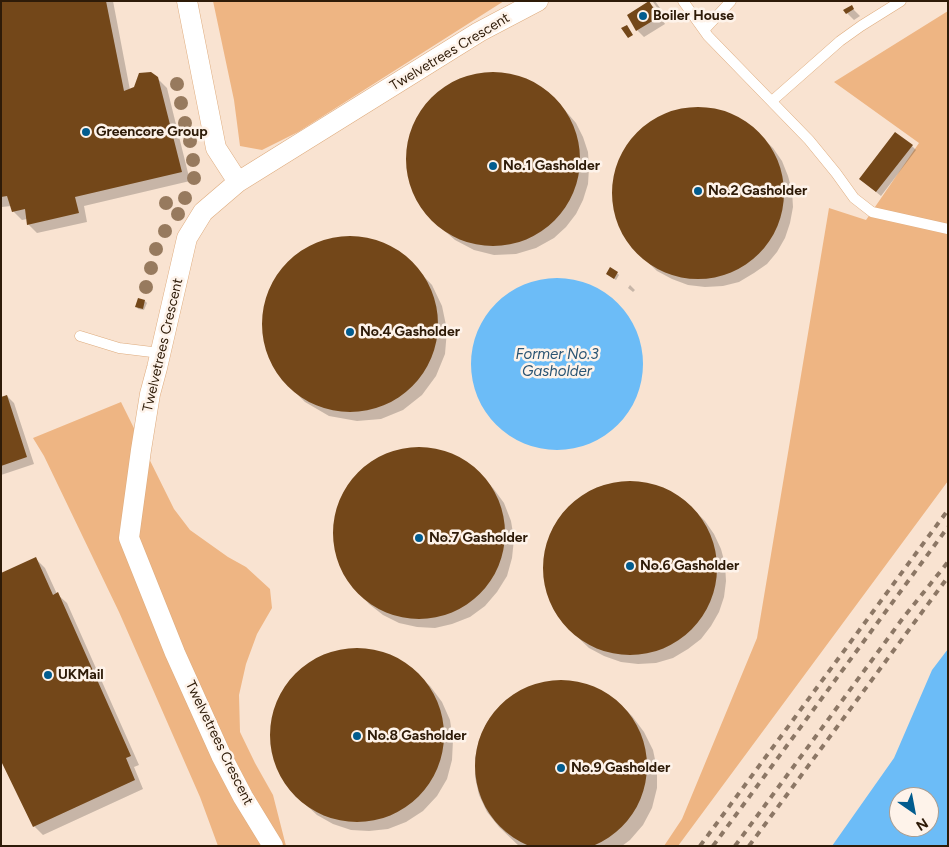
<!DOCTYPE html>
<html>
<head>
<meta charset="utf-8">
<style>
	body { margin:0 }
	#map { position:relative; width:949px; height:847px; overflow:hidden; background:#f9e3d1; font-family:Figtree,sans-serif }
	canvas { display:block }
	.frame { position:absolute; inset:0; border:2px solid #2e1b08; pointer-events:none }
	.north { position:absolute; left:889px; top:787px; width:50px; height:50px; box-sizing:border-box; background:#fef3ea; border:1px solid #ab9d90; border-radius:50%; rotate:147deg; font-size:14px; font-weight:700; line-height:20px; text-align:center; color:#2e1b08 }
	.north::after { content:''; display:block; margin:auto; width:18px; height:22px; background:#025c8e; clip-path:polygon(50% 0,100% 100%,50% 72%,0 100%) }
</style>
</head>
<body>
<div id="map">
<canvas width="949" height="847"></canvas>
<div class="frame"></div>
<div class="north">N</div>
</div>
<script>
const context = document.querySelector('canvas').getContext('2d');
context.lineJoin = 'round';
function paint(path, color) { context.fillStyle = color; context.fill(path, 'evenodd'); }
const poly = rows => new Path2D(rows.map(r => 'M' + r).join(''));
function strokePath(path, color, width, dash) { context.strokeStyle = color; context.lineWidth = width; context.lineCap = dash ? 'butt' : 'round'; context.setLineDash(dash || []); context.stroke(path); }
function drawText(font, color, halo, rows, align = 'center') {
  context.font = font + ' Figtree,sans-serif'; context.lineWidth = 5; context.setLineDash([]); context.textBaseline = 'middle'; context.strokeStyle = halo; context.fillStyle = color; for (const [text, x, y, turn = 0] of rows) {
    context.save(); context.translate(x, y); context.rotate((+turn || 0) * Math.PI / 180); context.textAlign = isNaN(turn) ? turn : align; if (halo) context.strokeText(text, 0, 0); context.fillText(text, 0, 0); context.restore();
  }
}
const green = poly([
	[213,1,504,1,298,132,262,150,240,146,234,100],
	[948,11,948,481,678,846,664,846,682,819,757,638,829,208,866,220,919,143,834,82],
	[121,402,174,509,190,530,228,557,246,567,270,589,272,608,257,634,246,664,239,695,240,732,255,763,273,795,286,846,218,846,200,797,119,612,44,456,33,438]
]);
const water = poly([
	'471 364a86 86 0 1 1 172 0a86 86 0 1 1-172 0Z',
	[948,649,948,846,832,846,894,758,932,670],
	[899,797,929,797,929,827,899,827]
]);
const shadow = poly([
	[1,1,113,1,130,90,157,78,167,88,190,181,84,206,87,222,37,233,28,224,27,219,22,220,13,211,11,206,2,207],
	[655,1,660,8,658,9,653,2],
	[649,3,656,9,665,24,644,37,637,30],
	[851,7,860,16,854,20,847,13],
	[498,73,514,76,530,81,544,89,556,100,576,123,583,137,588,152,589,168,588,184,583,200,576,214,566,227,554,238,536,248,516,254,494,255,474,250,455,240,439,226,429,216,417,199,410,179,407,158,410,137,418,117,431,100,447,86,466,77,482,74],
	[692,109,708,109,724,112,738,119,751,127,773,148,782,161,788,176,792,191,793,207,790,223,785,238,777,252,767,264,754,273,739,282,723,286,705,287,688,285,672,279,657,271,634,249,624,235,618,219,614,202,614,185,617,168,624,152,634,138,647,126,662,117,676,111],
	[912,146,916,150,881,196,860,179],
	[362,238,385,245,405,257,415,267,432,285,442,306,447,330,445,354,436,376,422,395,403,410,381,419,357,421,329,416,305,402,295,392,276,371,265,345,263,317,270,290,285,266,307,249,333,239],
	[617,273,619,275,616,280,607,274],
	[630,285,635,290,633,292,628,288],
	[145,301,147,303,144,310,138,309,137,307],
	[7,396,14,403,34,464,1,475,1,398],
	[417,448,435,450,453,455,469,465,483,478,493,488,504,503,511,521,514,539,512,558,507,576,497,592,485,606,470,617,452,624,435,628,417,627,399,623,383,615,369,604,348,580,340,564,335,547,334,529,336,511,343,494,353,480,365,467,380,457,398,450],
	[622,482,638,482,654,485,669,491,683,499,705,521,714,534,721,549,725,564,726,581,724,597,719,612,711,626,701,639,688,649,673,658,656,663,638,664,621,662,604,656,589,648,566,626,555,612,548,596,544,579,544,561,547,544,553,528,563,513,576,501,590,491,605,485],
	[36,559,45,568,57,594,67,603,139,765,134,767,143,789,43,835,34,826],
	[347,650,367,650,387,654,405,663,430,686,442,702,450,720,453,740,452,760,447,779,437,796,423,811,406,822,388,829,369,831,351,830,333,824,317,815,293,793,282,778,275,760,271,742,272,724,277,705,285,689,297,674,311,663,328,655],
	[550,682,569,682,588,686,606,694,622,706,632,716,644,732,653,750,657,769,657,788,652,808,643,825,630,840,622,846,519,846,499,827,487,812,479,795,475,777,475,758,479,740,487,722,499,708,513,696,530,687]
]);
const building = poly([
	[1,1,106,1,124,91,134,87,139,73,151,72,158,77,182,172,75,197,79,213,27,225,25,209,12,212,7,196,1,197],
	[649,1,659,17,636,31,627,15],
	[852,5,854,9,846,14,843,10],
	[627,25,633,35,628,38,621,28],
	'406 159a87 87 0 1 1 174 0a87 87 0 1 1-174 0Z',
	'612 193a86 86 0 1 1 172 0a86 86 0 1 1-172 0Z',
	[895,132,913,145,876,192,859,179],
	'262 324a88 88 0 1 1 176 0a88 88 0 1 1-176 0Z',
	[610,267,618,272,614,279,606,274],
	[138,298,145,300,143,309,135,307],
	[7,395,27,457,1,466,1,397],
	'333 533a86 86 0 1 1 172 0a86 86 0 1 1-172 0Z',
	'543 568a87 87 0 1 1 174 0a87 87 0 1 1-174 0Z',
	[36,557,53,595,58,592,131,756,126,758,135,780,33,827,1,761,1,573],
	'270 735a87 87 0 1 1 174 0a87 87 0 1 1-174 0Z',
	'475 766a86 86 0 1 1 172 0a86 86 0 1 1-172 0Z'
]);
const service = poly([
	[683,1,708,36,809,140,836,173,854,198,872,212,948,229],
	[704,30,731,1],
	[772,101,840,41,861,26,901,1],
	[80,336,119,348,160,353]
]);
const minor = poly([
	[187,1,216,148,238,182],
	[273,846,243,797,221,755,175,653,129,538,141,450,150,394,157,368,187,238,203,212,238,182,479,32,538,1]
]);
const rail = poly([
	[700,846,948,510],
	[713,846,948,527],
	[735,846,903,618,948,562],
	[749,846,948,577]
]);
const trees = [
	[177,84],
	[181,103],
	[185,123],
	[190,141],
	[193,160],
	[194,178],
	[185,198],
	[166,203],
	[178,214],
	[165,231],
	[156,249],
	[151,268],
	[146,287]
];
const markers = [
	[643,16,5,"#025c8e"],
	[86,132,5,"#025c8e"],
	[493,166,5,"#025c8e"],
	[698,191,5,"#025c8e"],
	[350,332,5,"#025c8e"],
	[419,538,5,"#025c8e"],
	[630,566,5,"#025c8e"],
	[48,675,5,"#025c8e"],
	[357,736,5,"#025c8e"],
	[561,768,5,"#025c8e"]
];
const poiNames = [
	["Boiler House",653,16],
	["Greencore Group",96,132],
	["No.1 Gasholder",503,166],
	["No.2 Gasholder",708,191],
	["No.4 Gasholder",360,332],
	["No.7 Gasholder",429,538],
	["No.6 Gasholder",640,566],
	["UKMail",58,675],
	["No.8 Gasholder",367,736],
	["No.9 Gasholder",571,768]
];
const streetNames = [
	["Twelvetrees Crescent",450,52,-31],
	["Twelvetrees Crescent",163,345,-77],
	["Twelvetrees Crescent",219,743,64]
];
const waterNames = [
	["Former No.3",557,355],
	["Gasholder",557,372]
];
paint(green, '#eeb583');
paint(water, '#6cbcf7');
paint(shadow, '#0003');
paint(building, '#734719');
strokePath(service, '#deab7d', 11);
strokePath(minor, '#deab7d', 21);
strokePath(service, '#fff', 10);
strokePath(minor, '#fff', 20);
strokePath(rail, '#8c7765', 4, [6, 6]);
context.fillStyle = '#977a5e';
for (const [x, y] of trees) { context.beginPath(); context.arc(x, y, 7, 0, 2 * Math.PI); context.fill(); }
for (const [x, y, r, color] of markers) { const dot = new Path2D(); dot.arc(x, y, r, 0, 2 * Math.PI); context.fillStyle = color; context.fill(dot); strokePath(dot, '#fef3ea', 2); }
drawText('bold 14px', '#2e1b08', '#fef3ea', poiNames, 'left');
drawText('14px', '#2e1b08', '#fef3ea', streetNames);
drawText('italic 15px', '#2a5473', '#fef3ea', waterNames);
</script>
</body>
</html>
